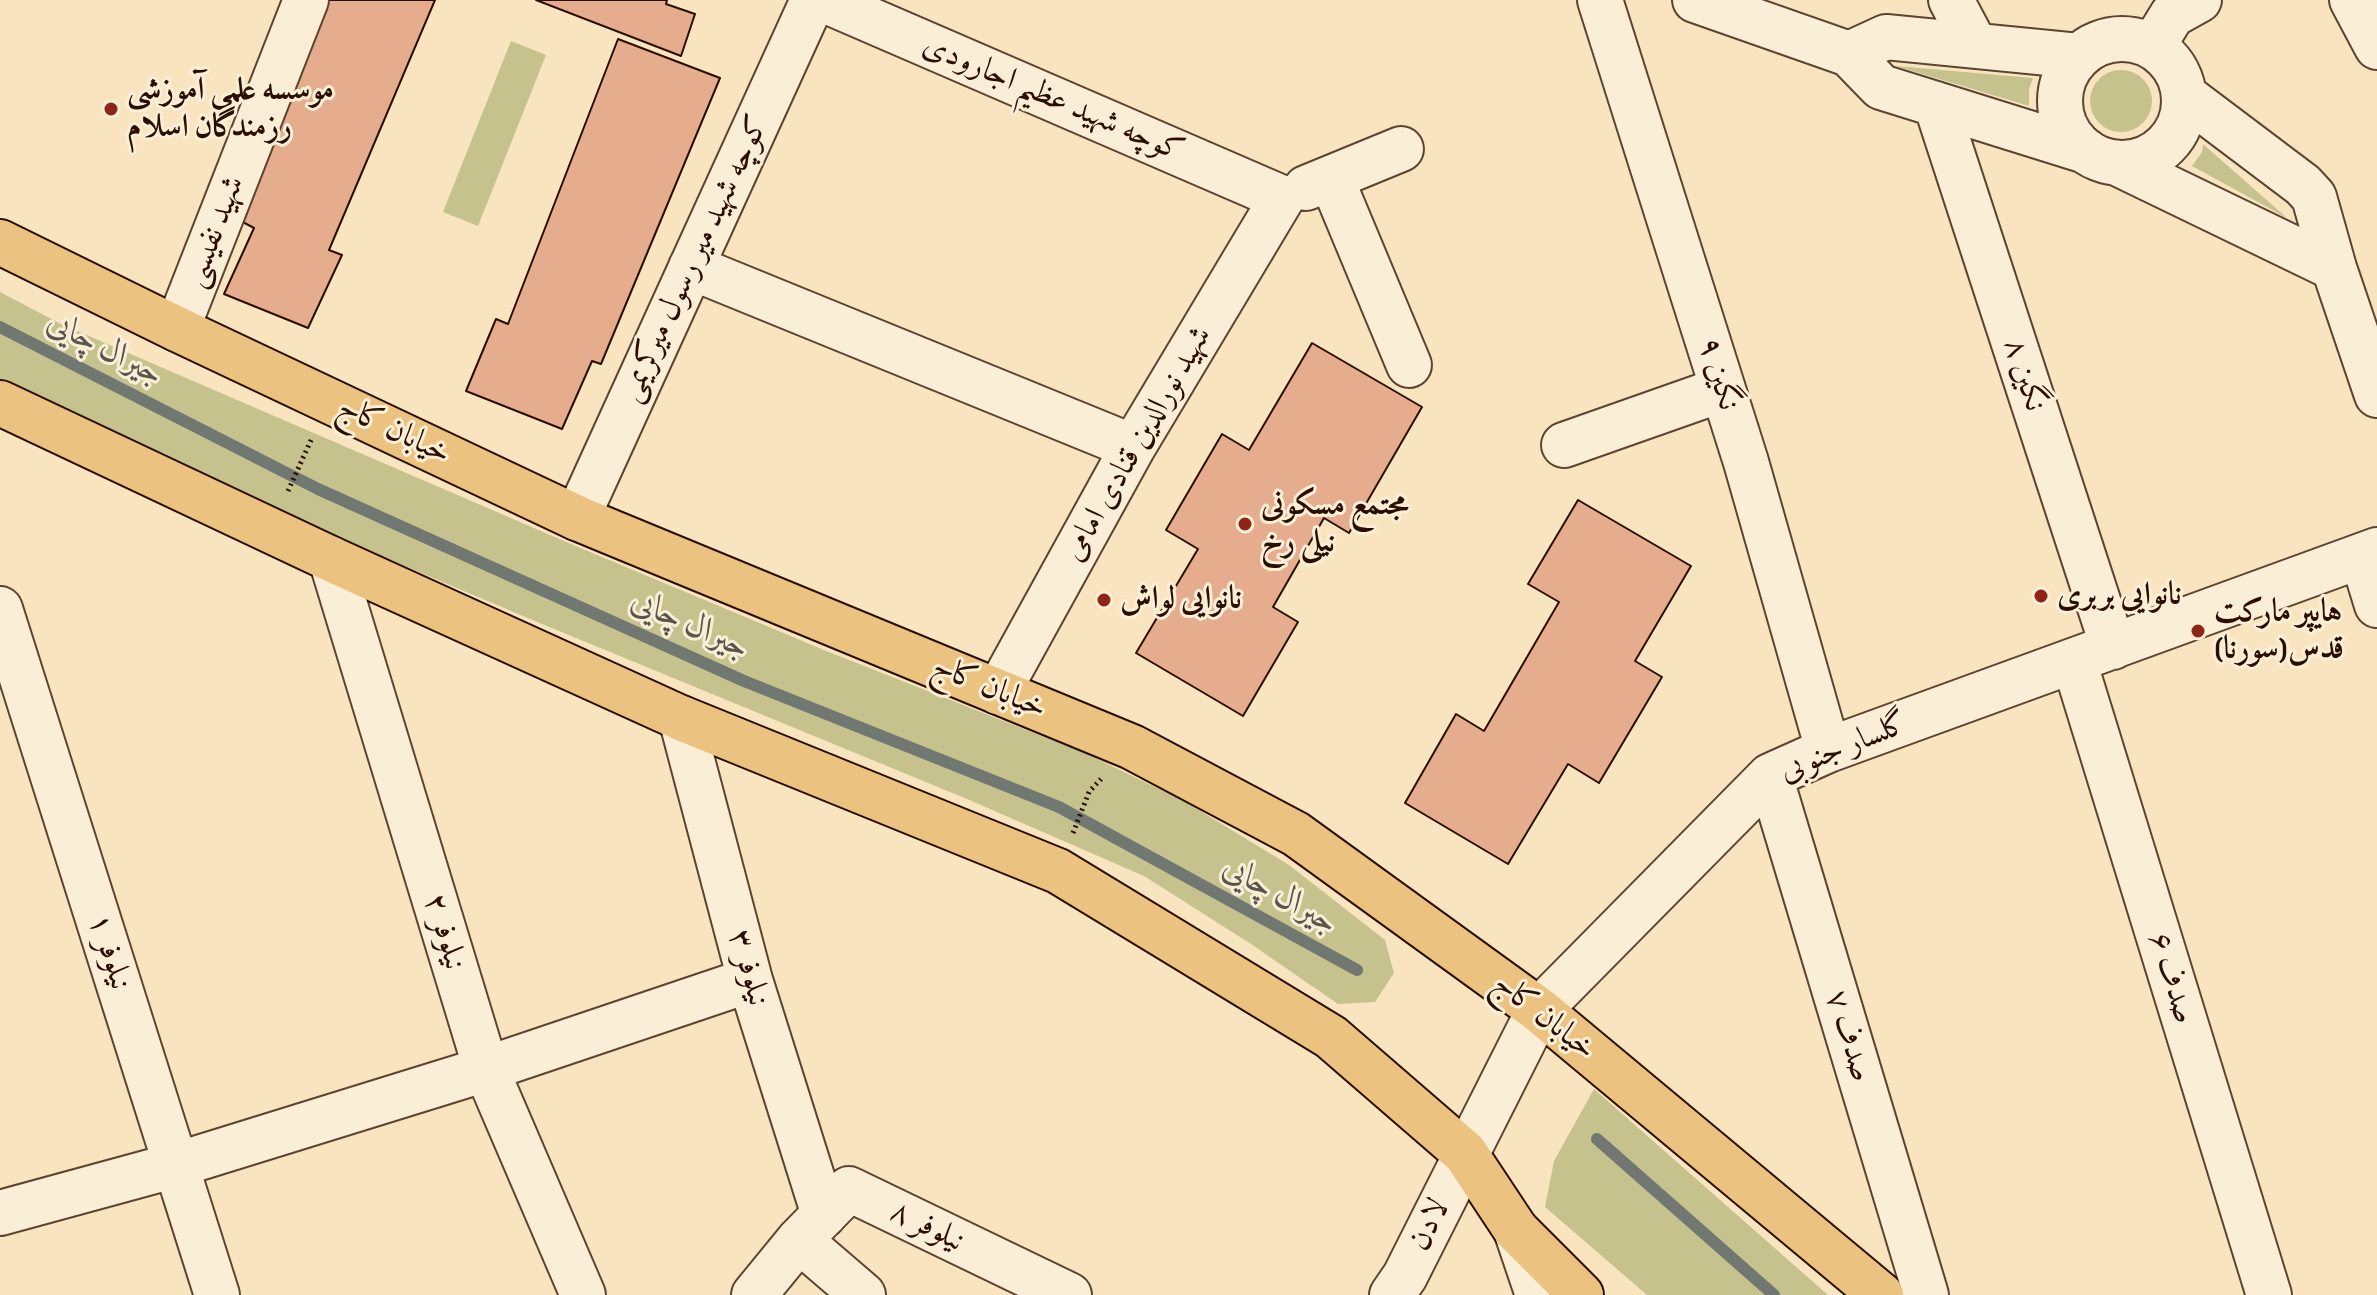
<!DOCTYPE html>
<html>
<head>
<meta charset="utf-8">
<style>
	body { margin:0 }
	canvas { display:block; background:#f8e5c0 }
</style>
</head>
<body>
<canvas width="2377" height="1295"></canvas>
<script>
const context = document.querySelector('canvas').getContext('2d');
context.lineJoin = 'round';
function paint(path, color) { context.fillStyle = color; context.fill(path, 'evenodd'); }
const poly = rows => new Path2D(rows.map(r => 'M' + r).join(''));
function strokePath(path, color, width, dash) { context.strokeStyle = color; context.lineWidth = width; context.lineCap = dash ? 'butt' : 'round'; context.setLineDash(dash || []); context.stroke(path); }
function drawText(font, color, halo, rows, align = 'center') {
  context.font = font + ' Alegreya,Amiri,serif'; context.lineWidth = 6; context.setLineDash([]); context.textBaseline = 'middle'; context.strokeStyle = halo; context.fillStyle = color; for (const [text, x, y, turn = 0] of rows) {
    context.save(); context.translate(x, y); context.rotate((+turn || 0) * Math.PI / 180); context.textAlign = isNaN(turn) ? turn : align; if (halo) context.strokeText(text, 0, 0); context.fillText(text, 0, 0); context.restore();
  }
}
const green = poly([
	[511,41,546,55,478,226,443,212],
	[1896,66,2033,78,2029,89,2029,106],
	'2090 101a31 31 0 1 1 62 0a31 31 0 1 1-62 0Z',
	[2203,144,2287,218,2192,166,2202,152],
	[0,292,61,324,571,544,824,650,1087,754,1184,801,1289,865,1385,940,1394,973,1375,1002,1338,1004,1251,944,1144,876,967,799,530,619,135,452,0,388],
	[1594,1089,1828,1295,1647,1295,1545,1207,1554,1161]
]);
const stream = poly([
	[0,327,318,489,744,681,1059,807,1357,970],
	[1597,1139,1774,1295]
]);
const building = poly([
	[326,0,435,0,329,250,342,255,308,328,224,294,254,228,239,220,326,0],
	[536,0,667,0,666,4,695,14,681,56,536,0],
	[618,39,720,78,601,364,592,361,562,429,466,391,496,319,508,324,618,39],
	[1312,343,1422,407,1349,533,1324,518,1273,607,1298,622,1243,716,1136,653,1198,549,1166,530,1222,434,1249,450,1312,343],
	[1578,500,1691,566,1635,661,1662,677,1599,783,1568,764,1508,864,1405,803,1456,714,1484,731,1559,602,1528,584,1578,500]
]);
const path = poly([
	[288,491,312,438],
	[1073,833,1089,792,1101,779]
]);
const minor = poly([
	[824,0,1282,198],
	[1600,0,1746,462,1828,750],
	[1695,0,1849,54,1881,87,2086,151],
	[1951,0,1975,45],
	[2352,0,2377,47],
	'2060 101a62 62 0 1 1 124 0a62 62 0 1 1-124 0Z',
	[2153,46,2172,15,2199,0],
	[1849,54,1886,37,2079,56],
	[2185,96,2303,185,2314,197,2334,268,2377,395],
	[1936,104,2113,647],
	[2119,164,2334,268],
	[1331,178,1409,365],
	[1306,188,1401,149],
	[691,267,1133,447],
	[177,329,306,0],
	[1564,445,1723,389],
	[577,518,813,0],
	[2362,556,2377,605],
	[331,559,486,1069,583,1295],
	[0,609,217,1295],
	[2074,661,2269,1295],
	[998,692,1133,447,1282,198],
	[681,718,750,980,824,1215],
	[1770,776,1926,1295],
	[0,1213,176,1165,486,1069,750,980],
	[1516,1230,1538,1295],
	[799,1240,863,1295],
	[754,1295,799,1240,849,1189,1069,1295],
	[1392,1295,1405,1276,1539,1010,1770,776,1828,750,2377,550]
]);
const major = poly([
	[0,242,177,329,577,518,1132,747,1296,834,1539,1010,1881,1295],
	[0,403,331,559,681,718,1058,871,1331,1037,1465,1153,1516,1230,1581,1295]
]);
const markers = [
	[111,109,8,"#8f2418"],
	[1245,524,8,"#8f2418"],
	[2041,596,8,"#8f2418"],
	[1104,600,8,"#8f2418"],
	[2198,631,8,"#8f2418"]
];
const poiNames = [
	["موسسه علمی آموزشی",127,91],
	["رزمندگان اسلام",127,128],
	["مجتمع مسکونی",1261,506],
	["نیلی رخ",1261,543],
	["نانوایی بربری",2057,596],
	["نانوایی لواش",1120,600],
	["هایپر مارکت",2214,613],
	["قدس(سورنا)",2214,650]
];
const streetNames = [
	["کوچه شهید عظیم اجارودی",1053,99,23],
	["شهید نفیسی",215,232,-69],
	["کوچه شهید میر رسول میرکریمی",695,259,-65],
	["نگین ۹",1718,374,73],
	["نگین ۸",2024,375,72],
	["خیابان کاج",394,431,25],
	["شهید نورالدین قنادی امامی",1138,444,-60],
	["خیابان کاج",989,688,22],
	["گلسار جنوبی",1844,748,-22],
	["نیلوفر ۲",444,932,73],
	["نیلوفر ۱",109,952,72],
	["نیلوفر ۳",748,968,74],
	["صدف ۶",2171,978,73],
	["خیابان کاج",1544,1017,38],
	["صدف ۷",1848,1036,73],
	["لادن",1430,1225,-64],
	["نیلوفر ۸",927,1227,26]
];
const waterNames = [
	["جیرال چایی",105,349,27],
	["جیرال چایی",690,625,24],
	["جیرال چایی",1280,896,29]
];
paint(green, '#c5c28d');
strokePath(stream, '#717771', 12);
paint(building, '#e6ac8e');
strokePath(building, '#290e01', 2);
strokePath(minor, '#5d4431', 48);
strokePath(major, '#290e01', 48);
strokePath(path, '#290e01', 5, [2, 4]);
strokePath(minor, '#faeed6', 44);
strokePath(major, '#ecc280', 44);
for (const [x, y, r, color] of markers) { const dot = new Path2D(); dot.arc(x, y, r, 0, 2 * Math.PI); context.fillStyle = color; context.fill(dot); strokePath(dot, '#faeed6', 3); }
drawText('bold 32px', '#290e01', '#faeed6', poiNames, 'left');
drawText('32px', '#290e01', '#faeed6', streetNames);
drawText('italic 34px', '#59544c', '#faeed6', waterNames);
</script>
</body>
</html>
